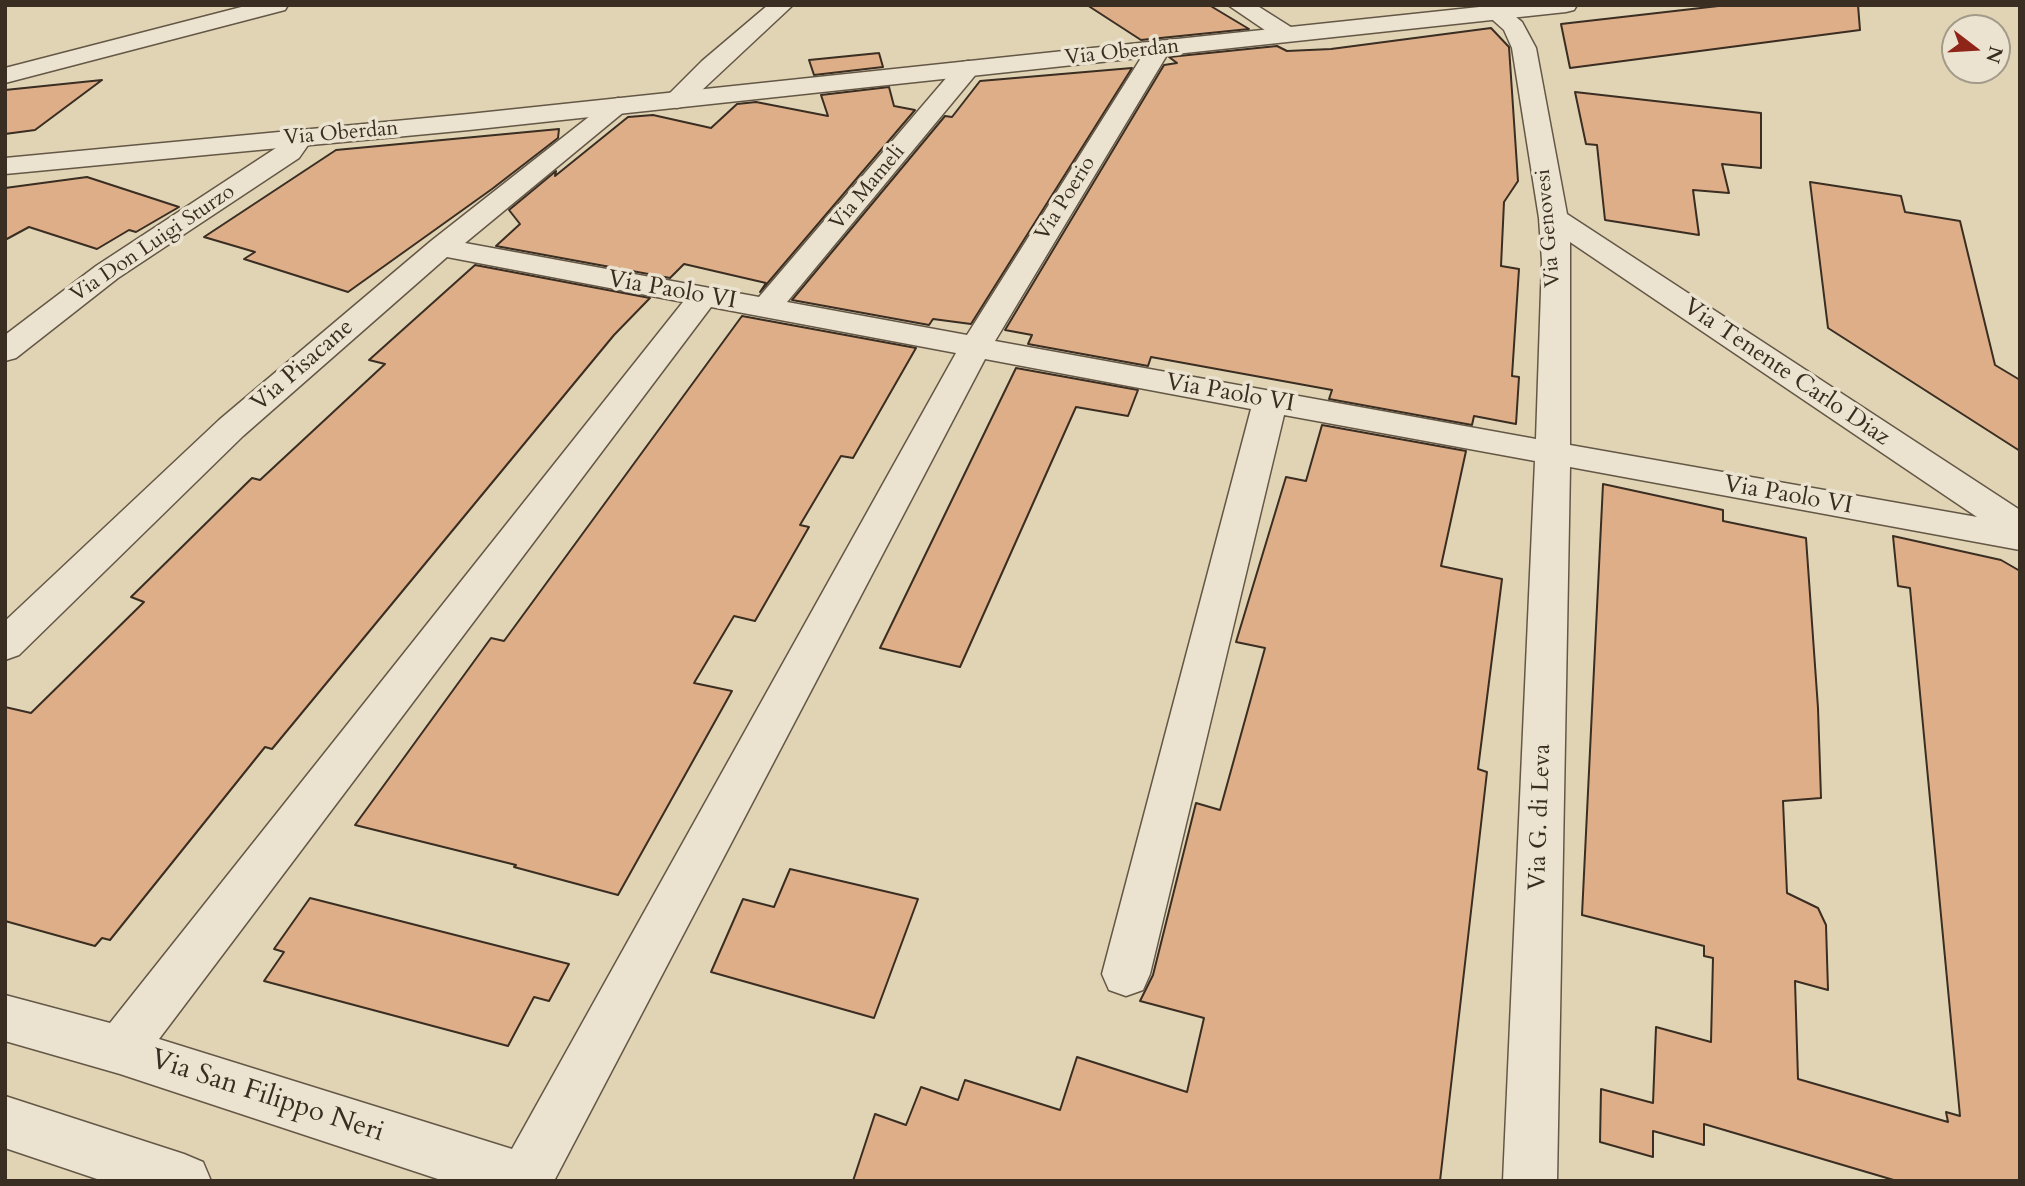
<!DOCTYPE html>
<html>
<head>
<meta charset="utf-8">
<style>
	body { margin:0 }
	#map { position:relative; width:2025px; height:1186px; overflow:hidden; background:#e0d4b5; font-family:Cardo,serif }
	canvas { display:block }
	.frame { position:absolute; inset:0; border:7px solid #3a2d21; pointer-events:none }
	.north { position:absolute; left:1941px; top:14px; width:70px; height:70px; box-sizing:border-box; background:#ebe3cf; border:2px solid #a49a89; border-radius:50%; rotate:107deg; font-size:19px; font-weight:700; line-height:28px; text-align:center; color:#3a2d21 }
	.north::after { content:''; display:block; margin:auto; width:24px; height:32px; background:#8f2418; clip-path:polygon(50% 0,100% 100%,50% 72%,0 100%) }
</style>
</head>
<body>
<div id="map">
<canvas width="2025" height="1186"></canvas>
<div class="frame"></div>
<div class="north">N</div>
</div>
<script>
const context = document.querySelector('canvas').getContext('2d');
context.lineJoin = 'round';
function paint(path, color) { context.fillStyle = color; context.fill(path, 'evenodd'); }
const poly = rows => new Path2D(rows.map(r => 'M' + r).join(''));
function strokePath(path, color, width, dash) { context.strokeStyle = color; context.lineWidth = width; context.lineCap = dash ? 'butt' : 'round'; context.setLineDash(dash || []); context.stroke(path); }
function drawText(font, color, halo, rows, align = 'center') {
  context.font = font + ' Cardo,serif'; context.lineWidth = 7; context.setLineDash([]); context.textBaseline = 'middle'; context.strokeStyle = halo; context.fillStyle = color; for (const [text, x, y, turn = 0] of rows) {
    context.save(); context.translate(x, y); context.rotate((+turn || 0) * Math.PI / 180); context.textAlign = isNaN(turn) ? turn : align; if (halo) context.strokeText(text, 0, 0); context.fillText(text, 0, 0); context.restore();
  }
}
const building = poly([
	[1087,5,1209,5,1249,29,1141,40,1087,5],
	[1727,5,1858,5,1860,30,1570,68,1561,24,1727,5],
	[1491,28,1509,47,1518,181,1504,202,1501,266,1519,269,1512,376,1519,377,1516,424,1474,416,1472,425,1329,399,1332,390,1151,357,1148,366,1028,344,1032,335,1005,330,1164,65,1177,63,1169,57,1277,46,1287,51,1331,49,1491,28],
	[879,53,883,67,814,75,809,60,879,53],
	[1132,68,971,324,933,319,929,325,792,300,945,116,952,117,980,81,1132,68],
	[102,80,35,130,5,134,5,90,102,80],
	[889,87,894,106,915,110,760,292,766,283,684,264,670,278,496,246,520,224,509,210,556,171,555,176,628,117,653,115,711,128,737,104,756,102,828,116,821,95,889,87],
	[1575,92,1761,113,1761,168,1722,164,1729,193,1693,190,1699,235,1605,220,1597,145,1586,144,1575,92],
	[559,129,558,138,492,189,348,292,244,259,255,252,204,237,336,150,559,129],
	[87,177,179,207,136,232,129,230,97,249,29,227,5,240,5,188,87,177],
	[1810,182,1901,196,1905,212,1960,221,1995,365,2020,380,2020,451,1828,328,1810,182],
	[475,265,650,298,614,335,272,749,265,747,110,940,102,938,95,946,5,921,5,707,31,713,144,602,131,597,252,478,260,480,385,364,369,360,475,265],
	[742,316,916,348,853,458,841,456,800,525,809,527,755,621,734,616,694,683,732,691,618,895,514,867,516,865,355,825,491,638,504,641,742,316],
	[1016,368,1138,390,1128,416,1076,407,960,667,880,648,1016,368],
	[1322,425,1466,451,1441,566,1502,579,1478,769,1487,772,1440,1181,853,1181,875,1114,906,1125,921,1087,958,1100,965,1080,1060,1110,1077,1057,1187,1092,1204,1018,1140,1001,1153,975,1196,803,1220,810,1265,648,1236,642,1286,477,1306,481,1322,425],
	[1603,484,1723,510,1723,521,1806,538,1818,708,1821,798,1783,801,1787,893,1818,908,1826,925,1828,990,1795,981,1798,1079,1948,1122,1946,1112,1960,1116,1910,588,1898,586,1893,536,2001,560,2020,571,2020,1181,1897,1181,1704,1124,1704,1145,1653,1131,1653,1157,1600,1142,1601,1089,1653,1103,1656,1027,1711,1042,1713,958,1704,956,1704,946,1582,915,1603,484],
	[790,869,918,899,874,1018,711,972,743,899,774,907,790,869],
	[310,898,569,964,549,1001,534,997,508,1046,264,981,284,952,274,949,310,898]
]);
const minor = poly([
	[249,5,288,5,285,10,5,83,5,68,249,5],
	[768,5,793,5,686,105,677,108,668,105,664,100,668,95,702,61,768,5],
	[1228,5,1256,5,1294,29,1298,34,1294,39,1278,39,1228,5],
	[1497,6,1505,8,1522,22,1536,48,1567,214,2020,510,2020,550,1570,467,1557,1181,1503,1181,1535,461,1284,415,1150,974,1143,990,1126,996,1109,990,1102,974,1251,409,985,359,554,1181,444,1181,120,1074,5,1041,5,995,110,1023,683,302,447,257,243,436,19,655,5,660,5,621,219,420,431,241,609,101,618,98,627,101,631,106,465,243,759,297,959,63,968,61,977,63,980,68,977,73,787,302,967,335,1146,50,1149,45,1158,43,1167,45,1170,50,995,341,1536,439,1542,261,1539,218,1512,48,1504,30,1485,13,1489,8,1497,6],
	[1570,242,1977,517,1570,445,1570,242],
	[711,307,956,353,512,1149,159,1039,711,307],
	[300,130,309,132,313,138,299,158,118,278,16,358,5,361,5,335,96,266,279,146,291,132,300,130],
	[5,1096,184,1154,203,1162,211,1181,103,1181,5,1148,5,1096]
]);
const tertiary = poly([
	[1498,5,1577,5,1574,10,1566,12,469,130,5,174,5,158,469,114,1498,5]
]);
const farStreetnames = [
	["Via Oberdan",1122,53,-6],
	["Via Oberdan",341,134,-5],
	["Via Mameli",868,188,-50],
	["Via Poerio",1066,199,-58],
	["Via Genovesi",1549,228,-95],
	["Via Don Luigi Sturzo",153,244,-34]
];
const streetNames = [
	["Via Paolo VI",672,291,10],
	["Via Pisacane",303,366,-41],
	["Via Tenente Carlo Diaz",1786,373,34],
	["Via Paolo VI",1230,394,10],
	["Via Paolo VI",1788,496,10],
	["Via G. di Leva",1541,817,-88]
];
const nearStreetnames = [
	["Via San Filippo Neri",267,1097,18]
];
paint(building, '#ddae88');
strokePath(building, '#3a2d21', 2);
strokePath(minor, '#645746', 3);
strokePath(tertiary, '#645746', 3);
paint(minor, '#ebe3cf');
paint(tertiary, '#ebe3cf');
drawText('21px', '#3a2d21', '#ebe3cf', farStreetnames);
drawText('24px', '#3a2d21', '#ebe3cf', streetNames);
drawText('28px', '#3a2d21', '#ebe3cf', nearStreetnames);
</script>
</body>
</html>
